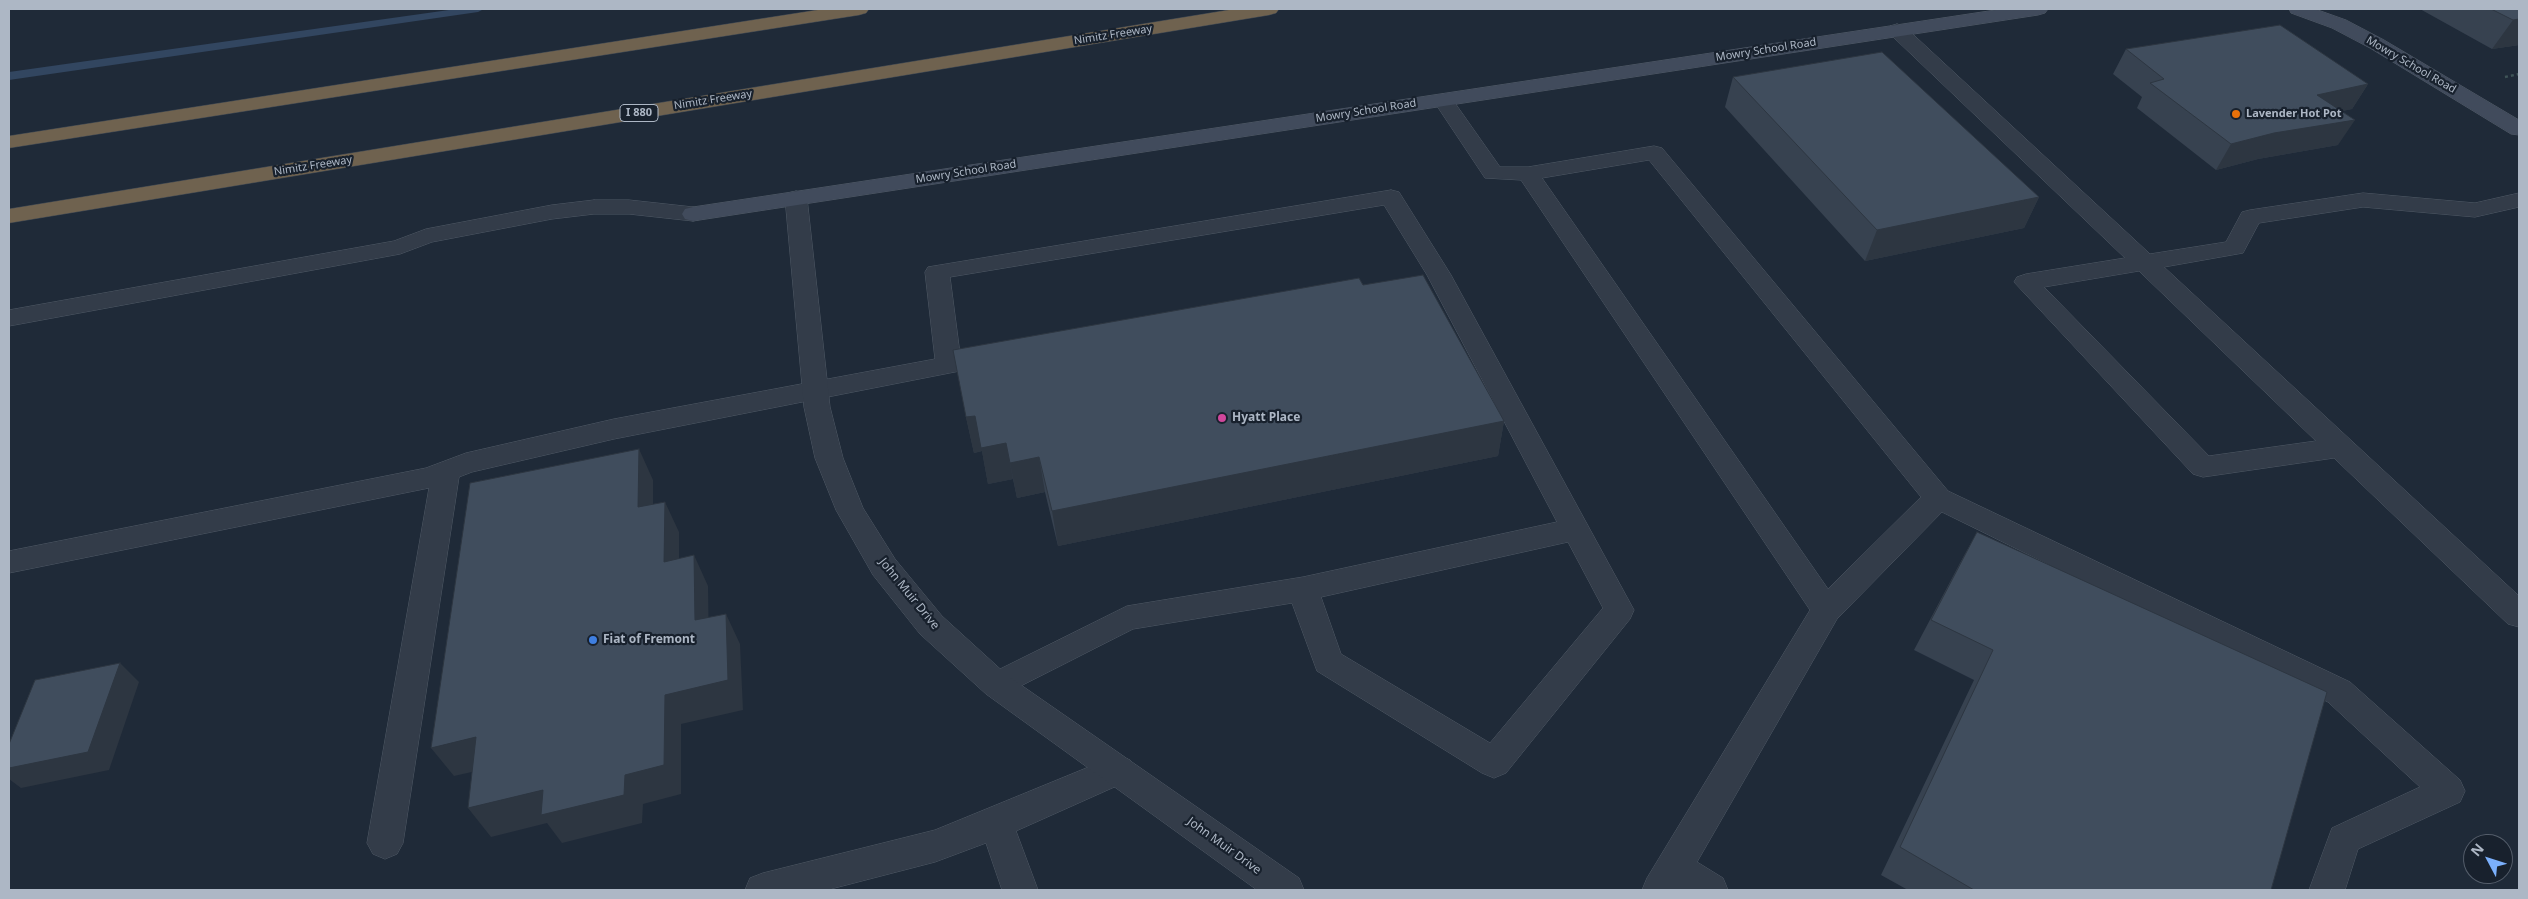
<!DOCTYPE html>
<html>
<head>
<meta charset="utf-8">
<style>
	body { margin:0 }
	#map { position:relative; width:2528px; height:899px; overflow:hidden; background:#1f2a38; font-family:"Noto Sans",sans-serif }
	canvas { display:block }
	.frame { position:absolute; inset:0; border:10px solid #adb7c5; pointer-events:none }
	.north { position:absolute; left:2463px; top:834px; width:50px; height:50px; box-sizing:border-box; background:#18212d; border:1px solid #545d6a; border-radius:50%; rotate:310deg; font-size:14px; font-weight:700; line-height:20px; text-align:center; color:#adb7c5 }
	.north::after { content:''; display:block; margin:auto; width:18px; height:22px; background:#7bb0fc; clip-path:polygon(50% 0,100% 100%,50% 72%,0 100%) }
</style>
</head>
<body>
<div id="map">
<canvas width="2528" height="899"></canvas>
<div class="frame"></div>
<div class="north">N</div>
</div>
<script>
const context = document.querySelector('canvas').getContext('2d');
context.lineJoin = 'round';
const poly = rows => new Path2D(rows.map(r => 'M' + r).join(''));
function paint(path, color) { context.fillStyle = color; context.fill(path, 'evenodd'); }
function strokePath(path, color, width, dash) { context.strokeStyle = color; context.lineWidth = width; context.lineCap = dash ? 'butt' : 'round'; context.setLineDash(dash || []); context.stroke(path); }
function drawText(font, color, halo, rows, align = 'center') {
  context.font = font + ' "Noto Sans",sans-serif'; context.lineWidth = 4.5; context.setLineDash([]); context.textBaseline = 'middle'; context.strokeStyle = halo; context.fillStyle = color; for (const [text, x, y, turn = 0] of rows) {
    context.save(); context.translate(x, y); context.rotate((+turn || 0) * Math.PI / 180); context.textAlign = isNaN(turn) ? turn : align; if (halo) context.strokeText(text, 0, 0); context.fillText(text, 0, 0); context.restore();
  }
}
const stream = poly([
	[456,9,484,9,478,12,9,80,9,72,456,9]
]);
const path = poly([
	[2505,77,2519,74]
]);
const lane = poly([
	[1897,24,1904,26,2150,254,2226,242,2242,212,2250,210,2363,193,2475,203,2519,193,2519,207,2475,217,2363,207,2259,223,2243,253,2164,267,2519,596,2519,627,2508,624,2334,458,2203,477,2193,474,2014,282,2017,277,2026,274,2125,258,1890,34,1887,30,1890,26,1897,24],
	[2139,271,2316,441,2209,456,2044,287,2139,271],
	[1443,94,1450,96,1500,167,1528,167,1654,146,1662,148,1948,491,2350,682,2460,780,2465,791,2460,802,2358,849,2345,890,2309,890,2332,828,2420,787,2328,702,1942,512,1837,619,1697,862,1723,878,1728,890,1642,890,1647,878,1810,610,1521,180,1485,178,1433,100,1436,96,1443,94],
	[1649,160,1921,497,1828,589,1542,178,1649,160],
	[1391,190,1399,192,1451,275,1634,610,1630,619,1506,773,1494,778,1482,773,1317,671,1292,603,1133,629,997,698,986,694,981,685,986,676,1127,606,1303,577,1557,522,1427,275,1384,205,950,277,960,354,975,356,979,362,975,368,614,439,472,472,459,477,403,843,397,854,385,859,373,854,367,843,429,488,9,573,9,551,426,468,466,453,614,419,935,359,925,272,928,267,1391,190],
	[1568,542,1603,608,1490,743,1341,654,1321,597,1568,542],
	[594,200,629,200,693,207,701,209,704,214,701,219,693,221,629,214,594,214,552,219,432,242,400,254,9,326,9,310,394,241,426,229,552,205,594,200],
	[1118,755,1130,760,1135,770,1130,780,1016,831,1038,890,1002,890,986,843,935,862,827,890,745,890,750,878,763,873,935,830,1118,755]
]);
const street = poly([
	[796,191,804,193,807,198,830,407,843,458,863,508,895,559,942,616,1008,676,1299,878,1304,890,1257,890,986,694,920,634,873,575,836,510,815,458,804,407,785,198,788,193,796,191]
]);
const secondary = poly([
	[2002,9,2048,9,2045,13,2038,15,693,221,685,219,682,214,685,209,693,207,2002,9],
	[2289,9,2315,9,2346,20,2384,40,2519,120,2519,135,2511,134,2370,48,2332,28,2291,13,2289,9]
]);
const highway = poly([
	[824,9,869,9,866,13,859,15,9,148,9,136,824,9],
	[1235,9,1279,9,1276,13,1269,15,9,223,9,209,1235,9]
]);
const wall = poly([
	[2420,9,2519,9,2519,45,2492,49],
	[2126,49,2368,84,2352,109,2342,111,2338,145,2258,159,2216,170,2137,108,2142,97,2113,74],
	[1733,77,2039,197,2024,228,1865,261,1725,107],
	[1363,285,1504,421,1498,456,1058,546,1045,492,1017,498,1013,479,988,484,982,451,974,453,966,417],
	[1977,532,2271,890,1908,890,1881,875,1974,680,1914,650,1960,563]
]);
const shadedWall = poly([
	[2519,19,2519,45,2492,49,2513,20],
	[2368,84,2352,109,2302,120,2317,95],
	[2355,120,2338,145,2258,159,2216,170,2231,144,2274,133],
	[2039,197,2024,228,1865,261,1877,230],
	[975,416,1006,443,1013,479,988,484,982,451,974,453,966,417],
	[1504,421,1498,456,1058,546,1052,511],
	[639,449,653,480,653,538,638,507],
	[1039,457,1045,492,1017,498,1010,463],
	[665,502,679,532,679,593,664,562],
	[694,555,708,586,709,651,695,620],
	[726,614,740,644,743,710,681,724,681,794,643,804,642,823,562,843,547,823,491,837,468,808,543,790,625,775,665,695],
	[120,663,139,682,109,770,21,788,9,779,9,768],
	[476,737,498,766,454,776,431,748]
]);
const building = poly([
	[2491,9,2519,9,2519,19,2513,20,2491,9],
	[2280,25,2368,84,2317,95,2355,120,2274,133,2231,144,2150,83,2164,79,2126,49,2280,25],
	[1882,52,2039,197,1877,230,1733,77,1882,52],
	[1423,275,1504,421,1052,511,1039,457,1010,463,1006,443,981,448,975,416,966,417,953,350,1359,278,1363,285,1423,275],
	[639,449,638,507,665,502,664,562,694,555,695,620,726,614,728,680,665,695,664,765,625,775,624,795,541,815,543,790,468,808,476,737,431,748,470,483,639,449],
	[1977,532,2327,692,2271,890,1974,890,1900,847,1993,650,1931,620,1977,532],
	[120,663,88,752,9,768,9,744,35,680,120,663]
]);
const markers = [
	[2236,114,5,"#e8710a"],
	[1222,418,5,"#d1479c"],
	[593,640,5,"#3f7fe0"]
];
const farStreetnames = [
	["Nimitz Freeway",1113,35,-9],
	["Mowry School Road",1766,50,-9],
	["Mowry School Road",2411,65,30],
	["Nimitz Freeway",713,100,-9],
	["Mowry School Road",1366,111,-9],
	["Nimitz Freeway",313,166,-9],
	["Mowry School Road",966,172,-9]
];
const shields = [
	[639,113,38]
];
const shieldNames = [
	["I 880",639,113]
];
const farPoinames = [
	["Lavender Hot Pot",2246,114]
];
const poiNames = [
	["Hyatt Place",1232,418],
	["Fiat of Fremont",603,640]
];
const streetNames = [
	["John Muir Drive",909,594,51],
	["John Muir Drive",1224,846,36]
];
paint(stream, '#324660');
strokePath(lane, '#505a66', 1);
strokePath(street, '#505a66', 1);
strokePath(secondary, '#505a66', 1);
strokePath(highway, '#3d4753', 1);
strokePath(path, '#3f5457', 2.5, [3, 3]);
paint(lane, '#333c49');
paint(street, '#333c49');
paint(secondary, '#414b5c');
paint(highway, '#6f624f');
paint(wall, '#374250');
paint(shadedWall, '#2d3641');
paint(building, '#404d5d');
strokePath(building, '#2d3641', 1);
for (const [x, y, r, color] of markers) { const dot = new Path2D(); dot.arc(x, y, r, 0, 2 * Math.PI); context.fillStyle = color; context.fill(dot); strokePath(dot, '#18212d', 2); }
drawText('11px', '#adb7c5', '#18212d', farStreetnames);
for (const [x, y, w] of shields) { const box = new Path2D(); box.roundRect(x - w / 2, y - 8.5, w, 17, 4); context.fillStyle = '#18212d'; context.fill(box); strokePath(box, '#adb7c5', 1); }
drawText('bold 11px', '#adb7c5', null, shieldNames);
drawText('bold 11px', '#adb7c5', '#18212d', farPoinames, 'left');
drawText('bold 12px', '#adb7c5', '#18212d', poiNames, 'left');
drawText('12px', '#adb7c5', '#18212d', streetNames);
</script>
</body>
</html>
